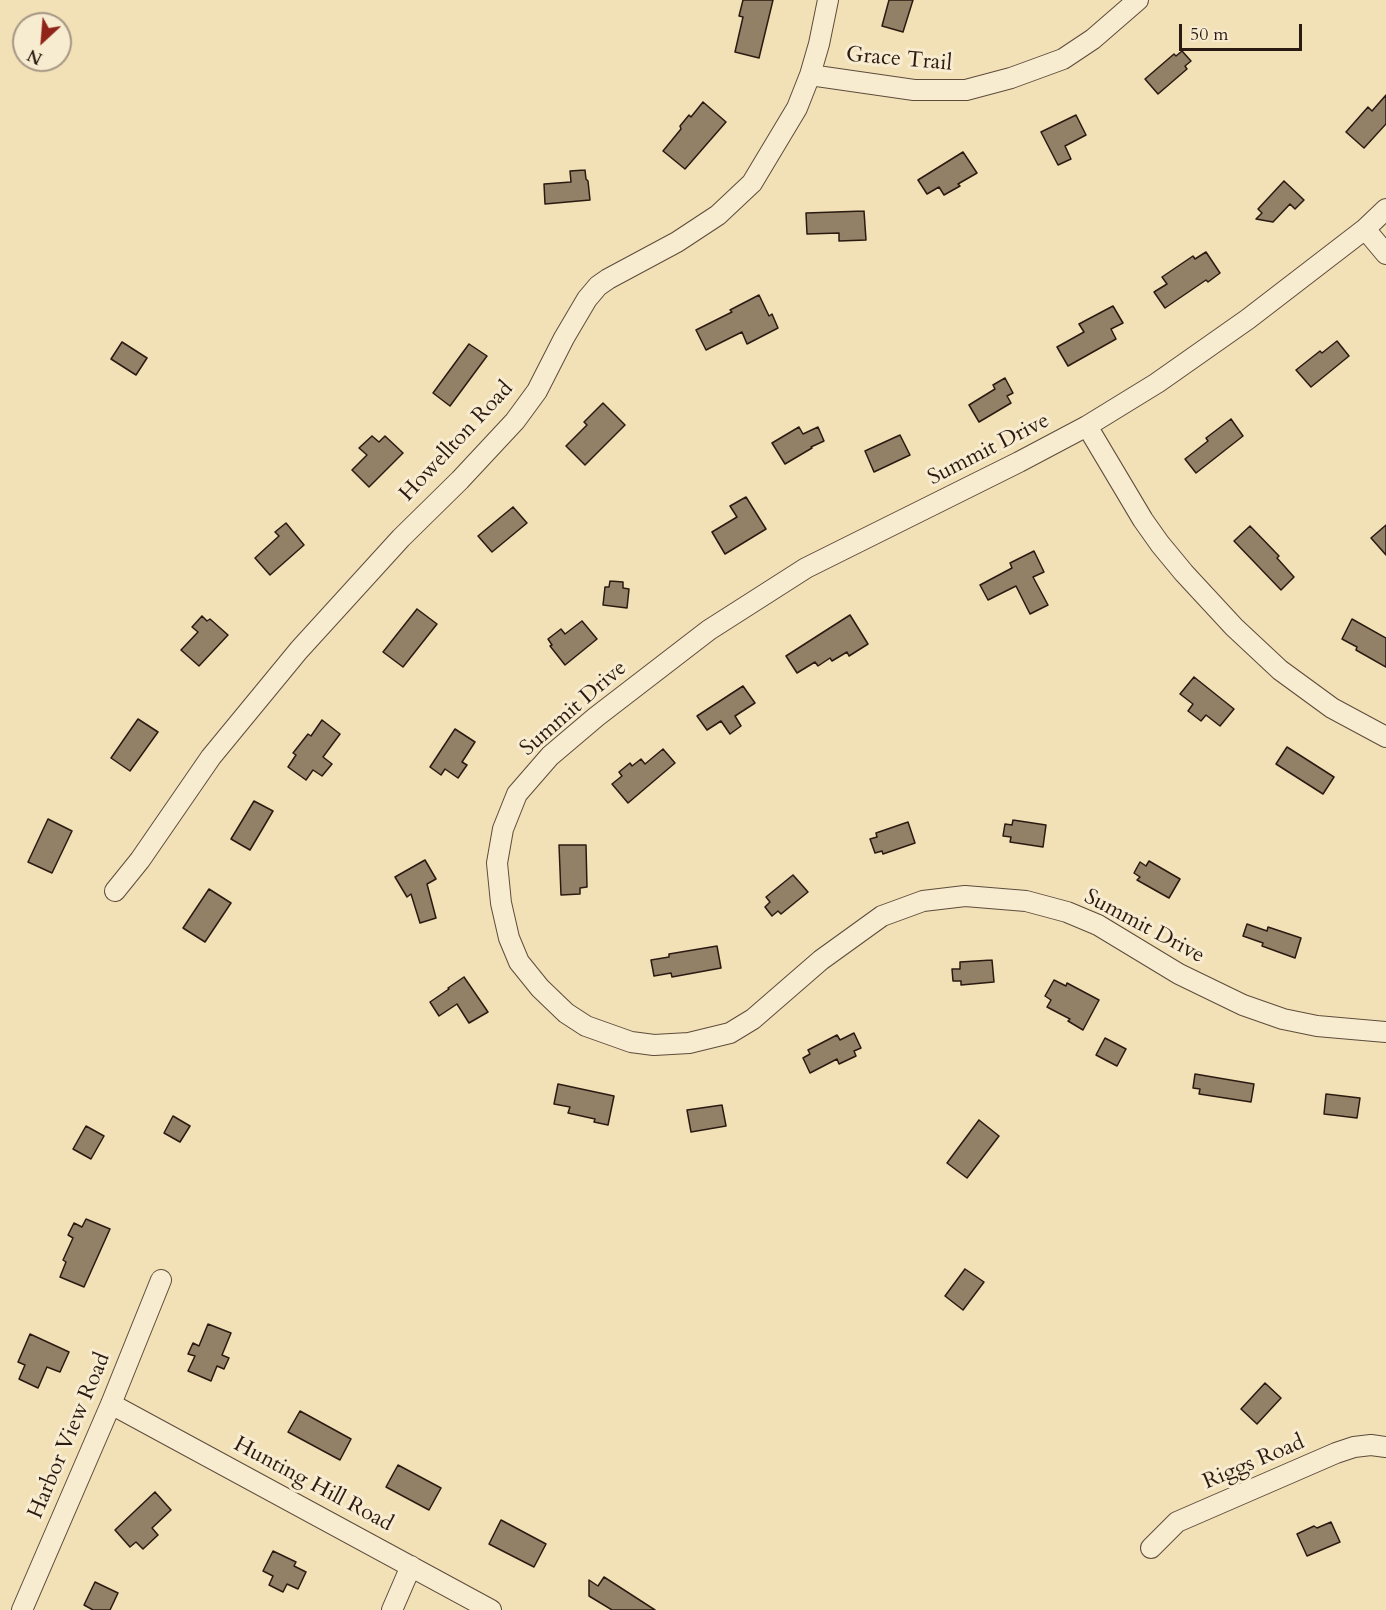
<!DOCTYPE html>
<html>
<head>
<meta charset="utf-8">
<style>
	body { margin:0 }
	#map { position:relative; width:1386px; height:1610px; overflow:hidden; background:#f2e0b7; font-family:Cardo,serif }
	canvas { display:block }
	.north { position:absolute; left:12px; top:12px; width:60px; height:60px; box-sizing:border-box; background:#f7ebd0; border:2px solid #a59784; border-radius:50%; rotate:206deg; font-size:16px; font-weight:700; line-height:24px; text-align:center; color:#2b1a11 }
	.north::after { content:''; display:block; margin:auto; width:21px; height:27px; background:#8f2418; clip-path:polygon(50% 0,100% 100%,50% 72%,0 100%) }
	.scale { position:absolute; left:1179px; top:24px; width:123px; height:27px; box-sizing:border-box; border:3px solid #2b1a11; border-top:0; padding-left:8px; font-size:18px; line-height:21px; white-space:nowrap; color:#2b1a11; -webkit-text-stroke:4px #f7ebd0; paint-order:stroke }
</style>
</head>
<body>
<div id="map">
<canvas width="1386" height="1610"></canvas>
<div class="north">N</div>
<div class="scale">50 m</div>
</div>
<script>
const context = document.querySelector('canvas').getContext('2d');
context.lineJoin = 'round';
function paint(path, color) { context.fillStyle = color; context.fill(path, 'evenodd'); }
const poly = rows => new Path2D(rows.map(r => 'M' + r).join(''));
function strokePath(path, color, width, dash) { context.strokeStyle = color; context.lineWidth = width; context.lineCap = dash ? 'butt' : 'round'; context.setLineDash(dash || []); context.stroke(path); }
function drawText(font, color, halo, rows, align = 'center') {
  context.font = font + ' Cardo,serif'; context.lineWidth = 6; context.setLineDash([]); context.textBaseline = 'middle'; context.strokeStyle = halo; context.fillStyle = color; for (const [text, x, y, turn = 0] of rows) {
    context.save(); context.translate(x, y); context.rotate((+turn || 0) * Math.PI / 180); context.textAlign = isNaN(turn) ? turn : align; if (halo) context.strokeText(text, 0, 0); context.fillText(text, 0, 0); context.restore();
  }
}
const building = poly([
	[743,0,773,0,759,58,735,52,743,17,739,16,743,0],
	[889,0,913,0,903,32,882,26,889,0],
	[1182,51,1191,61,1185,66,1187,69,1158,94,1145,79,1174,54,1176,56,1182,51],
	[1386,95,1386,124,1364,148,1346,132,1368,107,1372,111,1386,95],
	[703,102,726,122,685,169,663,151,681,129,680,126,689,115,691,117,703,102],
	[1076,115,1086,135,1065,146,1071,159,1058,165,1041,132,1076,115],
	[963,152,977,173,958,184,960,186,944,195,939,187,927,194,918,180,963,152],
	[585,170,586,179,588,181,590,200,545,204,544,184,571,182,570,171,585,170],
	[1284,181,1304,200,1295,209,1290,204,1273,222,1256,219,1262,213,1258,209,1284,181],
	[864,211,866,240,839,241,839,233,807,234,806,213,864,211],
	[1206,252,1220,273,1208,282,1206,280,1165,308,1154,292,1167,284,1162,277,1193,256,1195,259,1206,252],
	[759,295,769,316,772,314,778,328,747,344,742,332,706,350,696,330,732,312,730,310,759,295],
	[1113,306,1123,323,1111,329,1116,339,1068,366,1057,347,1084,332,1079,324,1113,306],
	[1337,341,1349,356,1311,387,1296,370,1320,351,1322,353,1337,341],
	[122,342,147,358,136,375,111,359,122,342],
	[469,344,487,356,450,406,433,393,469,344],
	[1005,378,1013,393,1007,396,1011,403,979,422,969,405,995,389,993,385,1005,378],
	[603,403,625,425,585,465,566,446,587,425,584,422,603,403],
	[1231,419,1243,436,1196,473,1185,459,1208,441,1206,438,1231,419],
	[799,427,803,434,818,427,824,441,811,447,812,448,785,464,772,443,799,427],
	[900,435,910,455,874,472,865,451,900,435],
	[372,436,379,442,385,436,403,453,369,487,352,470,367,455,359,448,372,436],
	[746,497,766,529,725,554,712,532,737,517,730,506,746,497],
	[513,507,527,523,492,552,478,536,513,507],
	[286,523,304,545,270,575,255,558,279,536,275,532,286,523],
	[1386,525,1386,555,1371,538,1386,525],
	[1250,526,1279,556,1277,558,1294,577,1281,590,1234,541,1250,526],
	[1034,551,1044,572,1033,577,1048,605,1030,614,1016,586,988,600,980,585,1012,568,1010,563,1034,551],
	[610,581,623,582,623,588,629,589,627,608,603,605,605,587,609,587,610,581],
	[417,609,437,624,403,667,383,652,417,609],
	[850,615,868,644,849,656,847,652,832,661,830,658,818,666,815,662,797,673,786,656,850,615],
	[202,616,207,621,210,619,228,635,199,666,181,650,198,632,192,627,202,616],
	[1352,619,1386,638,1386,667,1356,650,1357,647,1342,639,1352,619],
	[582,621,597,639,565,665,550,646,552,645,548,639,561,629,565,634,582,621],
	[1194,677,1234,709,1220,726,1206,715,1201,721,1188,711,1193,704,1180,694,1194,677],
	[743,686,755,703,735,716,741,726,730,734,721,721,707,730,697,716,743,686],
	[138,719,158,732,130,771,111,758,138,719],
	[322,720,340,734,323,757,332,764,322,776,313,770,306,780,288,767,296,755,293,753,308,734,311,736,322,720],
	[455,729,475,742,462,762,467,765,458,778,445,769,441,775,430,767,455,729],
	[1287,747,1334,777,1323,794,1276,764,1287,747],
	[663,749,675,763,628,803,612,784,622,776,619,772,630,763,632,766,641,759,645,764,663,749],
	[254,801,273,811,250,850,231,839,254,801],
	[48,819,72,831,52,873,28,862,48,819],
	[1013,820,1046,825,1043,847,1010,842,1011,837,1003,836,1005,824,1012,825,1013,820],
	[908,822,915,843,883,854,882,851,875,853,870,839,877,837,876,833,908,822],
	[559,845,586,845,587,887,580,888,580,894,561,895,559,845],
	[425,860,436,879,427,884,436,918,420,923,411,894,407,897,395,877,425,860],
	[1149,861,1180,879,1169,898,1137,880,1140,877,1134,873,1140,862,1146,866,1149,861],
	[793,875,808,892,781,914,778,911,772,916,765,907,770,902,766,897,793,875],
	[209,889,231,903,205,942,183,928,209,889],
	[1247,924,1267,931,1268,927,1301,938,1295,958,1262,946,1263,943,1243,936,1247,924],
	[717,946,721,968,672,977,671,973,654,976,651,960,669,957,669,954,717,946],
	[992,960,994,982,961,985,961,981,953,981,952,969,960,969,960,962,992,960],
	[464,977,488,1012,469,1023,457,1004,439,1016,430,1002,449,989,448,988,464,977],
	[1054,980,1066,986,1067,983,1099,1000,1083,1030,1068,1021,1070,1019,1047,1007,1051,1000,1045,996,1054,980],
	[854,1033,861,1048,854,1051,856,1056,839,1064,837,1059,810,1073,803,1058,810,1054,808,1050,837,1035,840,1040,854,1033],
	[1105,1038,1126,1049,1117,1066,1096,1055,1105,1038],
	[1195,1074,1254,1084,1251,1102,1199,1094,1200,1089,1193,1088,1195,1074],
	[558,1084,614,1096,608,1125,594,1122,595,1119,568,1113,570,1107,554,1104,558,1084],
	[1326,1094,1360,1098,1357,1118,1324,1114,1326,1094],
	[722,1105,726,1126,691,1132,687,1110,722,1105],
	[173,1116,190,1126,180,1142,164,1133,173,1116],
	[979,1120,999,1136,967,1178,947,1163,979,1120],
	[86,1126,104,1136,91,1159,73,1149,86,1126],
	[86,1219,110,1229,84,1287,60,1277,66,1262,63,1260,73,1238,68,1235,74,1223,82,1227,86,1219],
	[965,1269,984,1282,963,1310,945,1296,965,1269],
	[208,1324,231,1333,222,1355,229,1358,224,1369,217,1366,211,1381,188,1371,195,1356,188,1354,193,1343,199,1346,208,1324],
	[30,1334,69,1352,60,1372,47,1367,38,1388,19,1379,25,1365,18,1362,30,1334],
	[1265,1383,1281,1398,1257,1424,1241,1409,1265,1383],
	[300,1411,351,1439,340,1460,288,1432,300,1411],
	[398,1465,441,1488,429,1510,386,1487,398,1465],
	[155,1492,171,1510,152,1528,158,1535,143,1549,136,1542,130,1547,115,1530,155,1492],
	[501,1520,546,1544,534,1567,489,1544,501,1520],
	[1331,1522,1340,1542,1307,1556,1297,1534,1314,1526,1317,1528,1331,1522],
	[273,1551,296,1562,294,1566,306,1572,298,1589,287,1584,283,1592,269,1585,273,1576,263,1571,273,1551],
	[604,1577,655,1610,612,1610,589,1596,589,1580,598,1586,604,1577],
	[95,1582,118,1593,110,1610,93,1610,84,1605,95,1582]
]);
const minor = poly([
	[810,75,914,90,966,90,1011,78,1063,59,1093,39,1138,0],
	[1386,209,1365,229,1248,319,1157,383,1087,426,1019,462,806,568,709,630,596,717,550,756,517,794,503,829,497,863,501,903,509,938,519,962,540,988,566,1013,586,1026,631,1042,654,1045,689,1043,730,1033,753,1019,821,960,882,916,923,901,965,896,1026,901,1067,912,1098,925,1179,974,1243,1005,1283,1019,1317,1026,1386,1032],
	[1365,229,1386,254],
	[1087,426,1143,520,1160,544,1184,573,1234,627,1280,670,1332,708,1386,737],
	[115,891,140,860,211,757,299,650,401,538,460,480,515,421,537,391,564,338,587,299,598,286,608,279,677,242,718,215,752,183,797,108,810,75,819,44,828,0],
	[111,1404,491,1610],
	[1151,1548,1177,1522,1336,1453,1354,1447,1371,1445,1386,1447],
	[22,1610,111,1404,161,1280],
	[392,1610,411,1566]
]);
const streetNames = [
	["Grace Trail",899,60,5],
	["Howellton Road",457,442,-47],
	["Summit Drive",989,450,-27],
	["Summit Drive",574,709,-41],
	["Summit Drive",1144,927,28],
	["Harbor View Road",70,1436,-67],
	["Riggs Road",1254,1463,-23],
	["Hunting Hill Road",313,1485,28]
];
paint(building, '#928167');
strokePath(building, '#2b1a11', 1.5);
strokePath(minor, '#5d4c3a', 22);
strokePath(minor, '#f7ebd0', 20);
drawText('22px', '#2b1a11', '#f7ebd0', streetNames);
</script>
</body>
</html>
